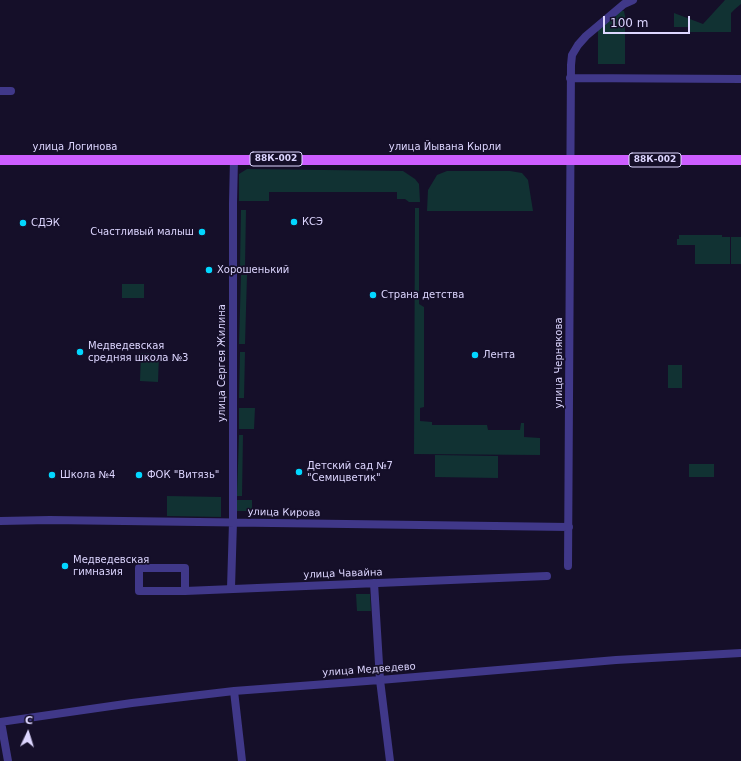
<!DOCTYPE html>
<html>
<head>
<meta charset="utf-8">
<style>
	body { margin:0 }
	#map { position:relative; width:741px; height:761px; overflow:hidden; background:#150f29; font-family:"DejaVu Sans",sans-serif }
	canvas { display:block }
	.north { position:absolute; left:8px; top:713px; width:40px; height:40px; -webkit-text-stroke:3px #150f29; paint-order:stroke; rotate:4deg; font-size:11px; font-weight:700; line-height:16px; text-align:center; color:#ddd6ff }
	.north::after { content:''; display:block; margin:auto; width:14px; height:18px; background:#ddd6ff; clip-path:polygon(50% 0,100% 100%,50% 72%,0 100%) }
	.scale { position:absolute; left:603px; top:16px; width:87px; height:18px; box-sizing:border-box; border:2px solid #ddd6ff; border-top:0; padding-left:5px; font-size:12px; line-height:14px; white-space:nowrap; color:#ddd6ff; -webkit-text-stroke:3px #150f29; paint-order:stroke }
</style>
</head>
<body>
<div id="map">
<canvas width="741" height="761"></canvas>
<div class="north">С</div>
<div class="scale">100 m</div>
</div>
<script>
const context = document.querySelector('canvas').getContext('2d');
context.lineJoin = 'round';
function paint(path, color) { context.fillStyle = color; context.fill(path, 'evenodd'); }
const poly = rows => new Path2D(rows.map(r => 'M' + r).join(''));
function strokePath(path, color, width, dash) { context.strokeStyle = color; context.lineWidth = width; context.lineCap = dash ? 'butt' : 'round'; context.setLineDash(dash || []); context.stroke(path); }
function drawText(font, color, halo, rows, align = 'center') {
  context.font = font + ' "DejaVu Sans",sans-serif'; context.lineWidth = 3.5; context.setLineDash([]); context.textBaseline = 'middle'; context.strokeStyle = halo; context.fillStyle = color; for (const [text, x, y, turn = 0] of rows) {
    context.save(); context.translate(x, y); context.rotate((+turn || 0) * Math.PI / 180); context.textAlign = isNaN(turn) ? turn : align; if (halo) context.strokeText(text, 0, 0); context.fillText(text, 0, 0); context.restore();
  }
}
const green = poly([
	[725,0,741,0,741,4,735,9,731,13,731,32,688,32,688,27,674,27,674,13,703,24],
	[620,11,624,11,625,16,625,64,598,64,598,29],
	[247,169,403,171,415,179,419,184,420,202,409,202,405,199,397,199,397,192,269,192,269,201,239,201,239,174],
	[447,171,510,171,522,173,528,180,533,211,427,211,428,190,437,175],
	[415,208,419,208,419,304,424,307,424,407,420,408,420,421,432,422,432,425,487,425,488,430,520,430,521,423,524,423,524,437,540,438,540,455,414,454],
	[241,210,246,210,245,266,240,266],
	[679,235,722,235,722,237,730,237,730,264,695,264,695,245,677,245,677,239,679,239],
	[731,237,741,237,741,264,731,264],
	[241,275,247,275,245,344,239,344],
	[122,284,144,284,144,298,122,298],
	[240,352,245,352,244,398,239,398],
	[141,353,159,354,158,382,140,381],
	[668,365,682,365,682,388,668,388],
	[239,408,255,408,254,429,239,429],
	[239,435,243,435,242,496,237,496],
	[435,455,498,456,498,478,435,477],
	[689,464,714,464,714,477,689,477],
	[167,496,221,497,221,517,167,516],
	[236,500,252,500,252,511,236,511],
	[356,594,370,594,371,611,357,611]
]);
const minor = poly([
	[570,78,741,79],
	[0,91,11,91],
	[0,521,50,520,569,527],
	[568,566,571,65,572,55,578,45,586,36,624,4,633,0],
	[374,583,380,680,390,761],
	[231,588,233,522,233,203,234,159],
	[185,591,185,568,139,568,139,591,185,591,547,576],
	[234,691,242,761],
	[0,722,132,703,234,691,380,680,616,660,741,653],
	[1,722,8,761]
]);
const major = poly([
	[0,160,741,160]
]);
const markers = [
	[294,222,4,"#02d7ff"],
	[23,223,4,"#02d7ff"],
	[202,232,4,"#02d7ff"],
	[209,270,4,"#02d7ff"],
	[373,295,4,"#02d7ff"],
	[80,352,4,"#02d7ff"],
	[475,355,4,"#02d7ff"],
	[299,472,4,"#02d7ff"],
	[52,475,4,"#02d7ff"],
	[139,475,4,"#02d7ff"],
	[65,566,4,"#02d7ff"]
];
const shields = [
	[276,159,52],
	[655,160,52]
];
const shieldNames = [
	["88К-002",276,159],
	["88К-002",655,160]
];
const streetNames = [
	["улица Логинова",75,147],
	["улица Йывана Кырли",445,147],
	["улица Сергея Жилина",222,363,-90],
	["улица Чернякова",559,363,-90],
	["улица Кирова",284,513,1],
	["улица Чавайна",343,574,-2],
	["улица Медведево",369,670,-4]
];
const poiNames = [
	["КСЭ",302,222],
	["СДЭК",31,223],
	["Счастливый малыш",194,232,"right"],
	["Хорошенький",217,270],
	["Страна детства",381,295],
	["Медведевская",88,346],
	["средняя школа №3",88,358],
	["Лента",483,355],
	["Детский сад №7",307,466],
	["\"Семицветик\"",307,478],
	["Школа №4",60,475],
	["ФОК \"Витязь\"",147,475],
	["Медведевская",73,560],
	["гимназия",73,572]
];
paint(green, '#113233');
strokePath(minor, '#403889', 8);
strokePath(major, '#cc5dff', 10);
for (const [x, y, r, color] of markers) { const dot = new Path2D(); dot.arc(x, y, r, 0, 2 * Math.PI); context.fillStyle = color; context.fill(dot); strokePath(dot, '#150f29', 1.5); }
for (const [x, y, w] of shields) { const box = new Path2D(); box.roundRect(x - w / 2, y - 7, w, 14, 3); context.fillStyle = '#150f29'; context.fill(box); strokePath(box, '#ddd6ff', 1); }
drawText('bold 9px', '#ddd6ff', null, shieldNames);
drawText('10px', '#ddd6ff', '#150f29', streetNames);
drawText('10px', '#ddd6ff', '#150f29', poiNames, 'left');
</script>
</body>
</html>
